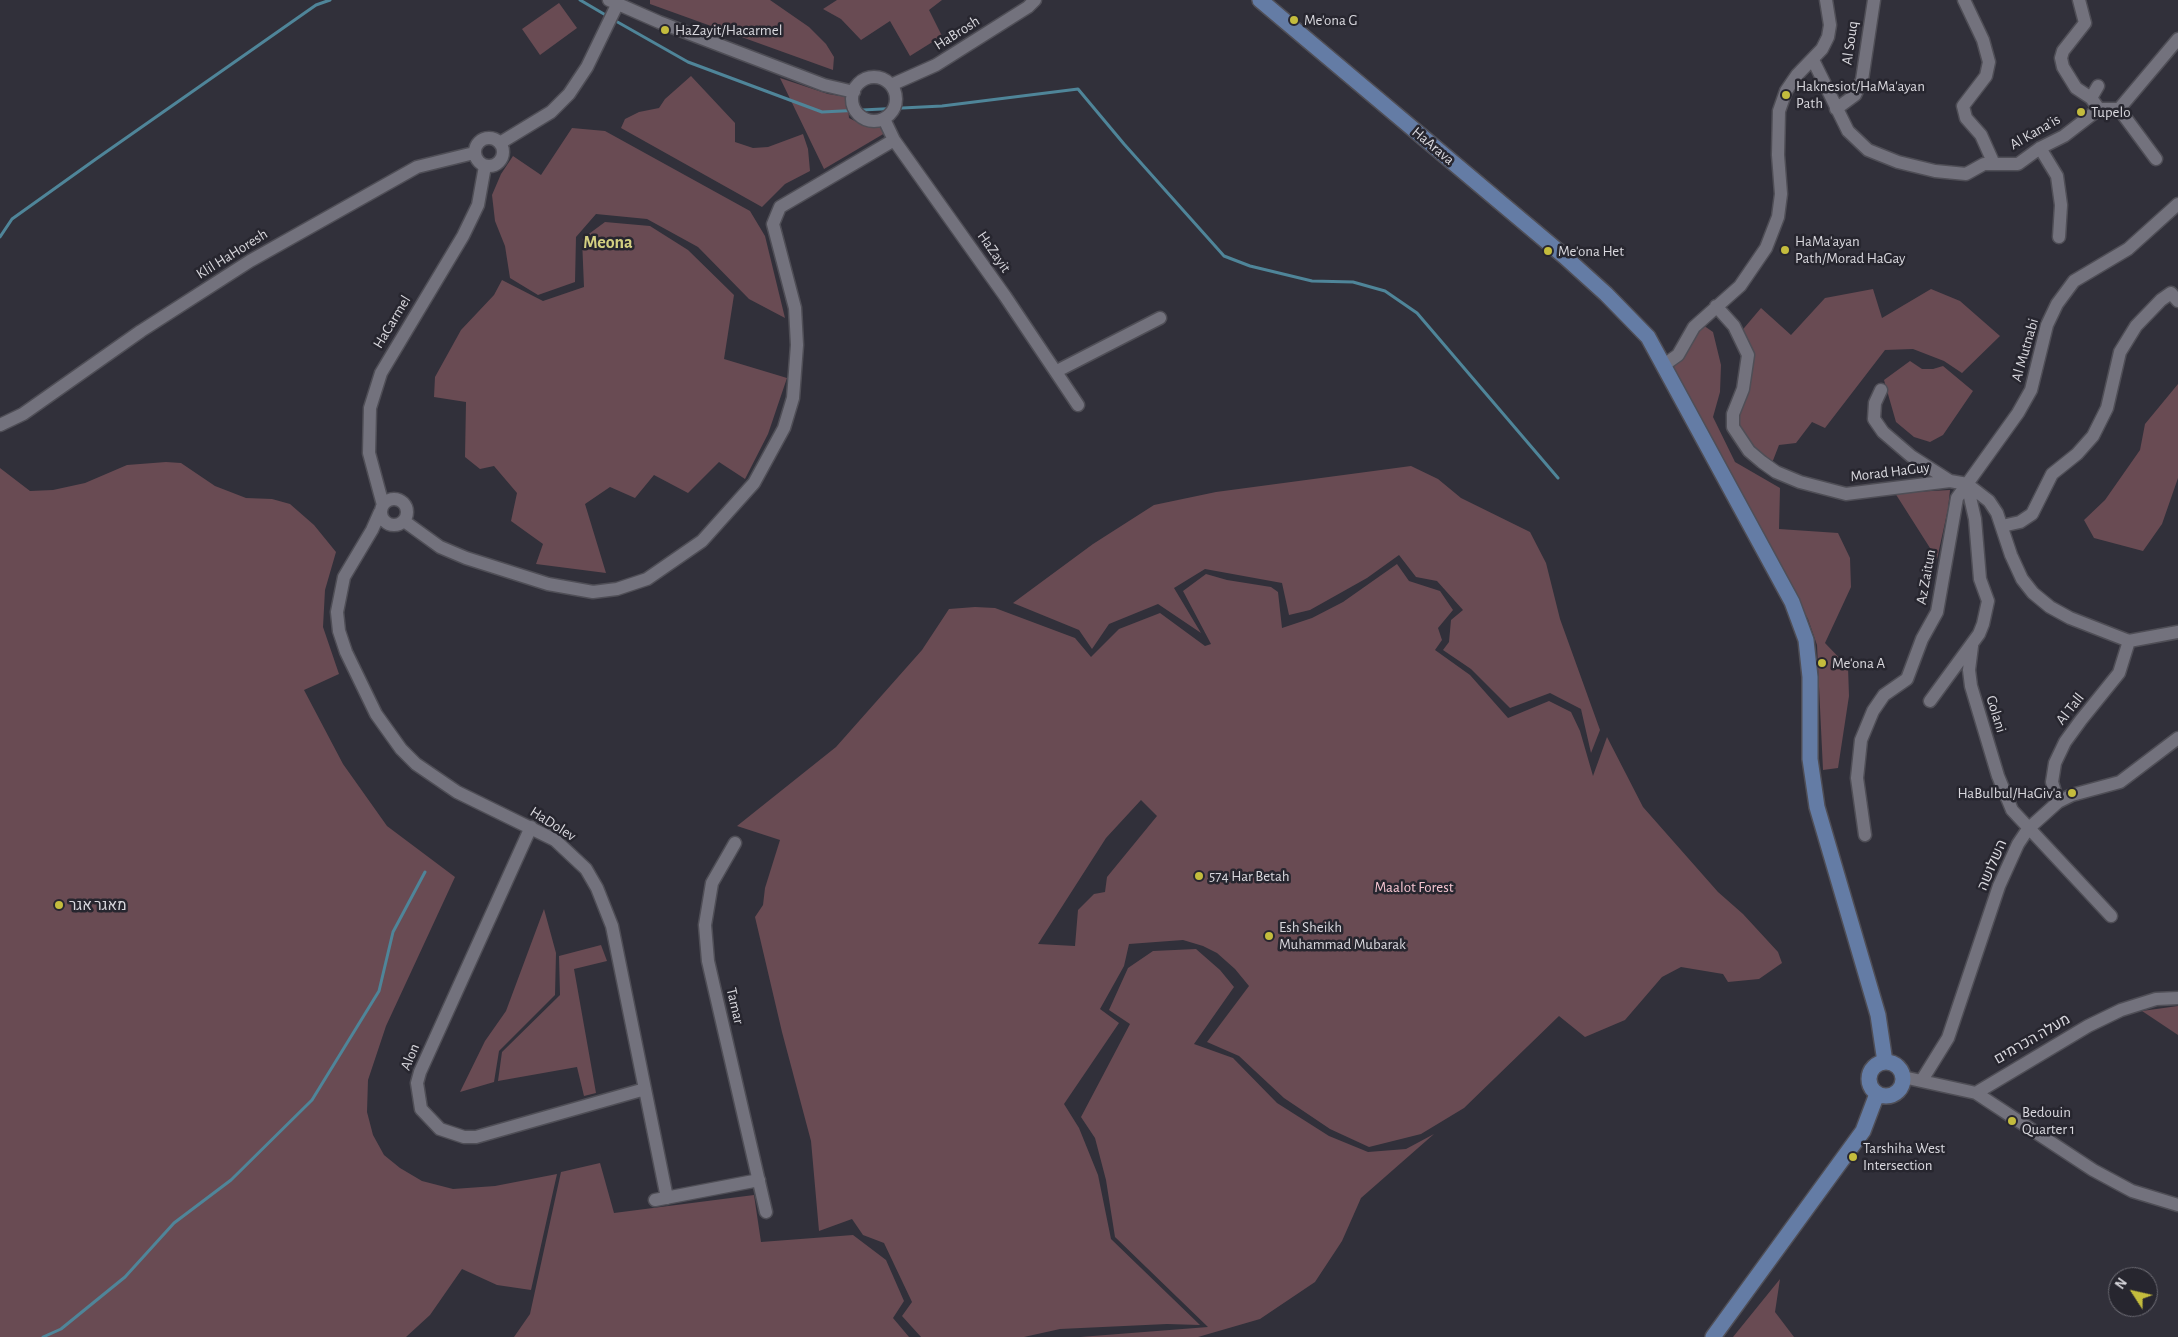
<!DOCTYPE html>
<html>
<head>
<meta charset="utf-8">
<style>
	body { margin:0 }
	#map { position:relative; width:2178px; height:1337px; overflow:hidden; background:#31303a; font-family:"Alegreya Sans",sans-serif }
	canvas { display:block }
	.north { position:absolute; left:2108px; top:1267px; width:50px; height:50px; box-sizing:border-box; background:#27262f; border:1px solid #6e6d75; border-radius:50%; rotate:305deg; font-size:14px; font-weight:700; line-height:20px; text-align:center; color:#d9d8de }
	.north::after { content:''; display:block; margin:auto; width:18px; height:22px; background:#c4bc3d; clip-path:polygon(50% 0,100% 100%,50% 72%,0 100%) }
</style>
</head>
<body>
<div id="map">
<canvas width="2178" height="1337"></canvas>
<div class="north">N</div>
</div>
<script>
const context = document.querySelector('canvas').getContext('2d');
context.lineJoin = 'round';
function paint(path, color) { context.fillStyle = color; context.fill(path, 'evenodd'); }
const poly = rows => new Path2D(rows.map(r => 'M' + r).join(''));
function strokePath(path, color, width, dash) { context.strokeStyle = color; context.lineWidth = width; context.lineCap = dash ? 'butt' : 'round'; context.setLineDash(dash || []); context.stroke(path); }
function drawText(font, color, halo, rows, align = 'center') {
  context.font = font + ' "Alegreya Sans",Heebo,sans-serif'; context.lineWidth = 5; context.setLineDash([]); context.textBaseline = 'middle'; context.strokeStyle = halo; context.fillStyle = color; for (const [text, x, y, turn = 0] of rows) {
    context.save(); context.translate(x, y); context.rotate((+turn || 0) * Math.PI / 180); context.textAlign = isNaN(turn) ? turn : align; if (halo) context.strokeText(text, 0, 0); context.fillText(text, 0, 0); context.restore();
  }
}
const green = poly([
	[650,0,770,0,809,27,826,44,834,57,833,70,650,4],
	[837,0,942,0,929,10,942,36,910,56,890,21,861,40,841,19,823,9],
	[559,3,577,28,540,55,522,29],
	[691,76,735,123,735,142,753,148,768,147,803,134,808,149,810,171,785,184,762,207,621,128,625,119,639,112,659,108,665,99],
	[780,78,828,94,847,97,849,118,863,125,879,126,885,133,824,169],
	[572,128,605,131,750,211,765,236,785,318,749,299,698,247,647,219,596,214,576,237,575,282,538,295,510,278,505,246,495,221,492,195,501,174,513,156,541,175],
	[605,222,650,226,688,250,734,295,724,359,787,378,768,434,745,479,719,462,688,493,654,475,635,498,610,487,585,504,606,573,536,564,543,544,511,521,517,493,494,466,480,469,465,457,466,402,434,397,435,377,461,330,494,295,502,280,543,301,584,287,582,239],
	[1873,289,1882,318,1931,289,1960,301,2000,336,1962,373,1944,361,1913,349,1885,350,1825,428,1812,422,1796,443,1779,445,1772,463,1753,450,1736,431,1744,351,1739,334,1761,308,1791,335,1825,298],
	[1700,323,1713,332,1721,365,1720,392,1713,417,1735,462,1780,488,1779,529,1838,533,1850,558,1851,587,1825,643,1848,667,1849,696,1838,768,1823,770,1817,645,1808,619,1671,370],
	[1910,361,1922,369,1933,369,1943,366,1973,391,1943,435,1930,442,1914,437,1896,422,1884,380],
	[2178,384,2178,478,2162,524,2143,551,2094,538,2084,520,2105,500,2140,450,2145,424],
	[166,462,181,463,215,486,246,498,272,499,290,504,314,525,336,552,325,590,323,627,339,674,304,690,343,764,387,826,455,877,386,1026,368,1080,367,1112,373,1135,384,1155,400,1168,422,1181,453,1189,495,1186,557,1174,531,1290,497,1285,462,1269,430,1315,406,1337,0,1337,0,468,30,491,53,490,85,483,127,465],
	[1411,466,1438,479,1461,498,1530,532,1546,563,1560,619,1600,730,1591,753,1581,709,1550,693,1510,708,1471,669,1443,650,1449,642,1451,620,1463,610,1437,581,1416,577,1399,555,1367,578,1310,610,1289,615,1282,583,1205,569,1174,588,1201,633,1158,604,1109,624,1092,649,1079,630,1013,603,1093,544,1154,505,1216,492],
	[1950,490,1948,509,1937,559,1895,493],
	[1397,564,1409,581,1440,591,1453,610,1438,628,1442,640,1435,650,1470,675,1508,718,1549,701,1571,712,1580,731,1593,776,1607,737,1643,807,1718,892,1743,914,1778,952,1782,963,1759,979,1728,982,1723,974,1681,967,1662,977,1625,1020,1585,1037,1559,1016,1464,1108,1421,1134,1369,1147,1330,1129,1284,1098,1239,1056,1207,1042,1249,986,1235,969,1217,953,1203,946,1183,940,1129,944,1124,966,1100,1009,1119,1023,1064,1104,1079,1128,1098,1175,1111,1239,1200,1325,1167,1324,1060,1329,1024,1337,921,1337,902,1316,912,1302,884,1243,863,1235,852,1219,819,1231,811,1141,782,1032,755,917,763,905,765,888,780,840,737,826,836,747,922,650,949,609,975,607,995,608,1075,638,1091,657,1119,629,1160,613,1205,646,1211,644,1183,591,1206,574,1227,580,1271,587,1278,592,1282,628,1312,618,1343,602],
	[1141,800,1157,816,1107,877,1105,892,1094,894,1078,910,1075,946,1038,944,1106,838],
	[544,909,556,953,555,995,499,1051,494,1082,460,1092,485,1041,506,1011],
	[601,945,607,961,574,969,596,1093,584,1096,577,1067,498,1081,502,1052,560,995,559,956],
	[1196,949,1220,970,1234,987,1194,1044,1233,1058,1277,1103,1329,1136,1368,1152,1406,1149,1434,1134,1361,1198,1342,1241,1315,1282,1260,1319,1198,1337,1080,1337,1208,1327,1115,1237,1106,1180,1095,1138,1081,1117,1130,1024,1109,1010,1128,968,1153,951],
	[2178,1006,2178,1035,2142,1011],
	[600,1163,614,1213,754,1195,761,1242,853,1235,886,1260,904,1301,893,1318,909,1337,514,1337,530,1314,561,1172],
	[1780,1279,1775,1312,1794,1337,1733,1337]
]);
const stream = poly([
	[580,0,609,17],
	[614,20,688,62,822,112,942,106,1078,89,1124,144,1224,256,1250,266,1312,281,1353,282,1385,291,1417,313,1558,478],
	[0,237,12,219,96,159,316,5,330,0],
	[43,1337,61,1329,125,1277,174,1223,231,1180,312,1100,379,991,393,932,425,872]
]);
const minor = poly([
	[609,0,659,22,824,85,854,92],
	[1964,0,1983,40,1989,62,1986,76,1963,106,1966,118,1981,135,1994,164],
	[2079,0,2085,23,2063,51,2061,58,2063,67,2076,88,2091,98,2099,109],
	[1813,60,1848,131,1868,150,1898,162,1935,171,1966,174,1984,164,2018,164,2040,148,2064,136,2099,109,2119,109,2178,39],
	'852 99a22 22 0 1 1 44 0a22 22 0 1 1-44 0Z',
	[891,85,936,65,1028,7,1035,0],
	[2091,98,2098,86],
	[1836,109,1855,95,1862,80,1874,0],
	[2119,109,2156,159],
	[884,119,894,140,1005,296,1078,405],
	'475 152a14 14 0 1 1 28 0a14 14 0 1 1-28 0Z',
	[500,143,551,112,569,94,587,67,617,5],
	[2040,148,2057,176,2061,205,2059,237],
	[1716,306,1734,326,1748,355,1743,389,1733,414,1733,427,1749,451,1762,462,1776,472,1800,482,1846,494,1950,481,1967,484,1989,501,1997,513,2011,555,2022,579,2033,593,2050,607,2070,618,2129,641,2178,632],
	[1664,365,1678,355,1694,327,1740,286,1766,248,1778,217,1781,194,1778,155,1779,111,1786,91,1797,75,1822,49,1828,37,1830,25,1826,0],
	[1057,371,1160,318],
	[1881,390,1875,403,1874,419,1883,432,1911,456,1950,481],
	[0,425,23,414,141,331,250,261,417,167,474,153],
	'381 512a13 13 0 1 1 26 0a13 13 0 1 1-26 0Z',
	[383,505,369,453,370,408,381,373,463,236,478,205,485,166],
	[380,512,372,530,344,577,337,612,339,631,346,652,376,714,401,749,416,764,457,792,555,840,586,869,597,888,612,926,667,1198],
	[404,521,440,547,466,558,548,584,593,592,617,589,647,579,702,541,754,483,784,428,793,398,797,345,795,308,773,224,780,207,894,140],
	[2002,526,2020,522,2032,514,2052,474,2077,454,2093,436,2107,408,2120,352,2136,326,2161,300,2171,293,2178,301],
	[1972,646,1969,670,1971,686,1998,776,2012,810,2111,916],
	[1930,701,1979,634,1983,624,1988,601,1980,579,1975,519,1967,484],
	[2058,802,2052,782,2055,763,2065,742,2081,720,2119,673,2129,641],
	[531,827,420,1072,417,1083,421,1109,440,1129,464,1137,476,1137,645,1089],
	[1865,835,1857,778,1861,740,1873,711,1884,695,1907,679,1922,639,1937,612,1957,498,2018,413,2031,390,2047,325,2057,304,2074,281,2128,249,2178,204],
	[735,843,712,883,705,925,708,961,766,1212],
	[1903,1077,1976,1093,2093,1170,2132,1191,2178,1205],
	[1922,1080,1948,1038,1999,886,2018,844,2028,829,2058,802,2072,795,2120,782,2178,738],
	[1976,1093,2088,1026,2121,1010,2156,999,2178,998],
	[655,1200,759,1180]
]);
const major = poly([
	[1260,0,1564,256,1606,294,1648,337,1792,602,1806,640,1810,677,1810,759,1817,807,1878,1015,1885,1062],
	'1869 1079a17 17 0 1 1 34 0a17 17 0 1 1-34 0Z',
	[1713,1337,1863,1131,1877,1094]
]);
const markers = [
	[1294,20,5,"#c4bc3d"],
	[665,30,5,"#c4bc3d"],
	[1786,95,5,"#c4bc3d"],
	[2081,112,5,"#c4bc3d"],
	[1785,250,5,"#c4bc3d"],
	[1548,251,5,"#c4bc3d"],
	[1822,663,5,"#c4bc3d"],
	[2072,793,5,"#c4bc3d"],
	[1199,876,5,"#c4bc3d"],
	[59,905,5,"#c4bc3d"],
	[1269,936,5,"#c4bc3d"],
	[2012,1121,5,"#c4bc3d"],
	[1853,1157,5,"#c4bc3d"]
];
const poiNames = [
	["Me'ona G",1304,20],
	["HaZayit/Hacarmel",675,30],
	["Haknesiot/HaMa'ayan",1796,86],
	["Path",1796,103],
	["Tupelo",2091,112],
	["HaMa'ayan",1795,241],
	["Path/Morad HaGay",1795,258],
	["Me'ona Het",1558,251],
	["Me'ona A",1832,663],
	["HaBulbul/HaGiv'a",2062,793,"right"],
	["574 Har Betah",1209,876],
	["מאגר אגר",69,905],
	["Esh Sheikh",1279,927],
	["Muhammad Mubarak",1279,944],
	["Bedouin",2022,1112],
	["Quarter 1",2022,1129],
	["Tarshiha West",1863,1148],
	["Intersection",1863,1165]
];
const streetNames = [
	["HaBrosh",957,33,-32],
	["Al Souq",1850,43,-82],
	["Al Kana'is",2035,132,-30],
	["HaArava",1433,146,40],
	["HaZayit",994,252,55],
	["Klil HaHoresh",232,254,-32],
	["HaCarmel",392,322,-59],
	["Al Mutnabi",2025,350,-74],
	["Morad HaGuy",1890,472,-7],
	["Az Zaitun",1926,577,-80],
	["Al Tall",2070,709,-52],
	["Golani",1996,714,73],
	["HaDolev",553,824,32],
	["השלושה",1992,865,-67],
	["Tamar",735,1006,77],
	["מעלה הכרמים",2032,1039,-30],
	["Alon",410,1057,-68]
];
const parkNames = [
	["Maalot Forest",1414,887]
];
const quarterNames = [
	["Meona",608,243]
];
paint(green, '#694b53');
strokePath(stream, '#4f8599', 3);
strokePath(minor, '#4f4e56', 15);
strokePath(major, '#4f4e56', 18);
strokePath(minor, '#73727d', 12);
strokePath(major, '#647ca5', 15);
for (const [x, y, r, color] of markers) { const dot = new Path2D(); dot.arc(x, y, r, 0, 2 * Math.PI); context.fillStyle = color; context.fill(dot); strokePath(dot, '#27262f', 2); }
drawText('15px', '#d9d8de', '#27262f', poiNames, 'left');
drawText('15px', '#d9d8de', '#27262f', streetNames);
drawText('15px', '#f7c6d2', '#27262f', parkNames);
drawText('bold 18px', '#d3cf81', '#27262f', quarterNames);
</script>
</body>
</html>
